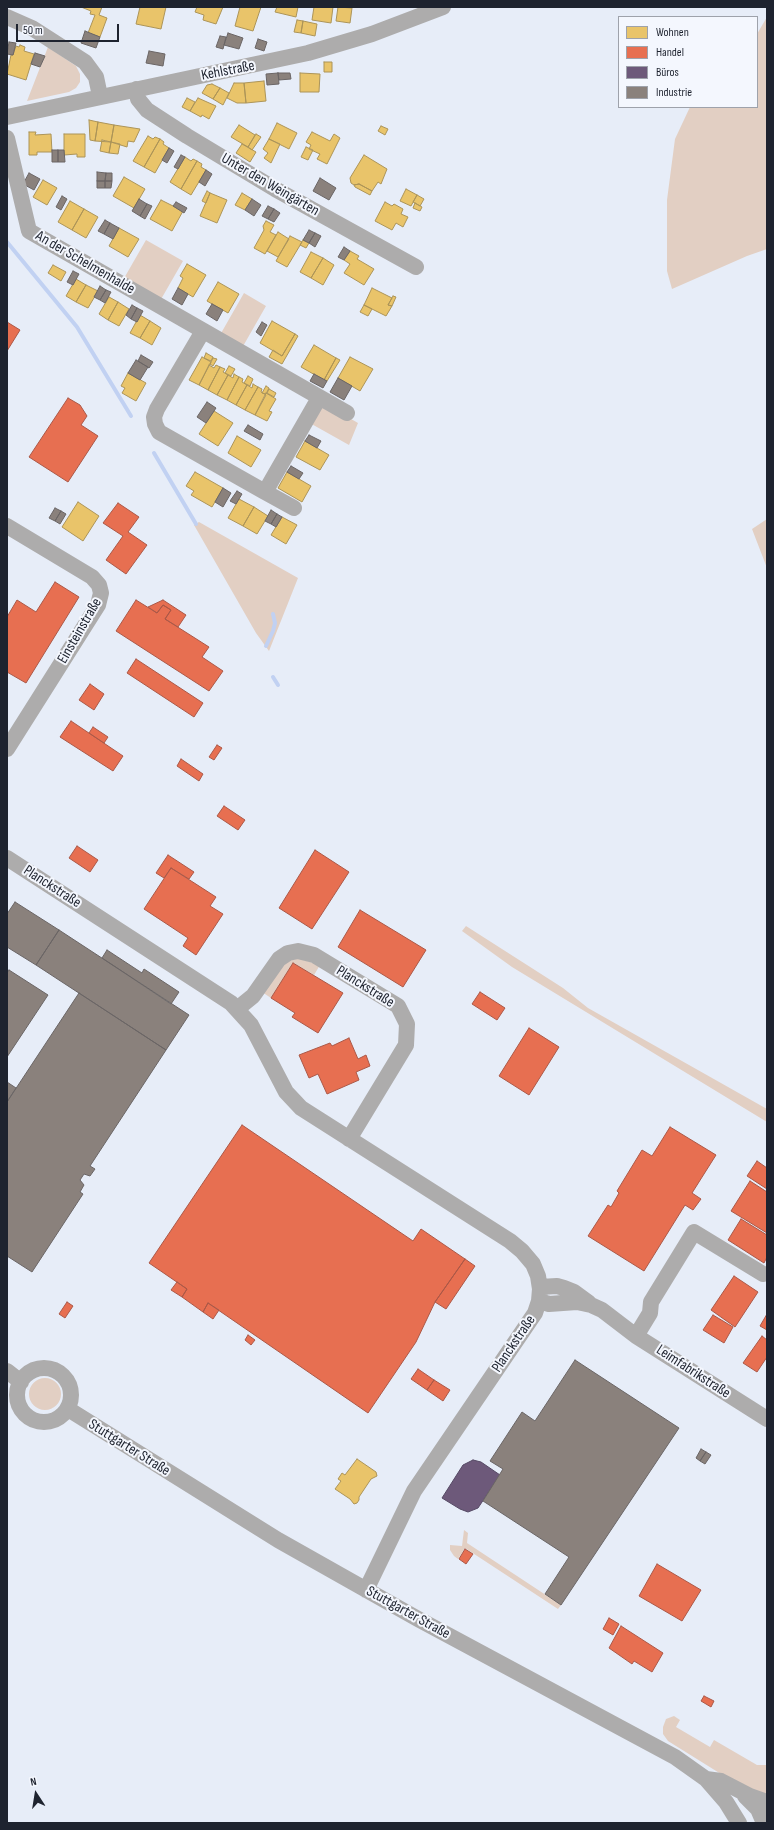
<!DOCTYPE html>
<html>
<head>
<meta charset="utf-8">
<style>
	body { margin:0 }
	#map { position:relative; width:774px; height:1830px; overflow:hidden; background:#e7edf8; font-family:"Sofia Sans Condensed",sans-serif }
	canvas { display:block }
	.frame { position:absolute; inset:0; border:8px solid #1e232f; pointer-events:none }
	.legend { position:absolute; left:618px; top:16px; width:140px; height:92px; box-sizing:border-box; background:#f4f7fe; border:1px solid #9ea2ab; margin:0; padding:5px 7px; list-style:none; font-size:12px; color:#1e232f }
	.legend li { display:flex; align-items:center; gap:8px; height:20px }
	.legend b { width:20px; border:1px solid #9ea2ab }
	.north { position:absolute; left:16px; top:1774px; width:40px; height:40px; -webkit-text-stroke:3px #f4f7fe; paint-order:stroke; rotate:348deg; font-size:11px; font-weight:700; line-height:16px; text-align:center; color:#1e232f }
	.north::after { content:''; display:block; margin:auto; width:14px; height:18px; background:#1e232f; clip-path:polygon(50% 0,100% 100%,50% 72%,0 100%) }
	.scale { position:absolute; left:16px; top:24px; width:103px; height:18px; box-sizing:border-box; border:2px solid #1e232f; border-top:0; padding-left:5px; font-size:12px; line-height:14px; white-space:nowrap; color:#1e232f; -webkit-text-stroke:3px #f4f7fe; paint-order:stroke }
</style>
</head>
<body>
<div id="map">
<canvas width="774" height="1830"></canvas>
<div class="frame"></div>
<ul class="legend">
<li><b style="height:11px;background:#e9c46a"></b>Wohnen</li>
<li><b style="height:11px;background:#e76f51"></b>Handel</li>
<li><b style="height:11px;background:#6d597a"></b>Büros</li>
<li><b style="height:11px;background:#8a817c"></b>Industrie</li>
</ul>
<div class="north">N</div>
<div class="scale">50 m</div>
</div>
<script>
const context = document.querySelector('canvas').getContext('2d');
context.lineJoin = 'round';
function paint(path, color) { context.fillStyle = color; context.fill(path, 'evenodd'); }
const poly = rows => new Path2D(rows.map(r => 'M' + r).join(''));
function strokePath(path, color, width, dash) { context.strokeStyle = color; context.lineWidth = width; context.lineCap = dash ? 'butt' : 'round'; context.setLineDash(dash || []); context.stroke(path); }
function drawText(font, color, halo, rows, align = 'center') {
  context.font = font + ' "Sofia Sans Condensed",sans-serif'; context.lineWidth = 4; context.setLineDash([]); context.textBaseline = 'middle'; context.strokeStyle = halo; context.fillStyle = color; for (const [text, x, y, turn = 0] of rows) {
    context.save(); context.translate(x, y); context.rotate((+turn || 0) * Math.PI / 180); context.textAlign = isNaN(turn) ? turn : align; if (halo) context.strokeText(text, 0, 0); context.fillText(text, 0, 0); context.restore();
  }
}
const green = poly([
	[767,17,767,249,747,256,672,289,667,271,667,200,675,139,690,107,757,107,757,34],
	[48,47,76,66,80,74,80,82,76,88,69,92,27,101],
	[146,240,183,261,160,301,123,280],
	[244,293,266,306,242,348,220,335],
	[320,401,358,423,349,445,308,422],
	[767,519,767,568,752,529],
	[199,522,298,578,269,651,256,633,194,525],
	[466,926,563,988,588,1008,767,1109,767,1122,512,967,462,931],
	[294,957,320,965,314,975,293,963,271,998,262,992,279,966],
	'29 1394a16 16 0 1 1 32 0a16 16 0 1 1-32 0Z',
	[464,1530,468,1533,467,1543,561,1605,558,1609,465,1548,458,1559,454,1556,450,1550,450,1545,462,1546],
	[674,1716,680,1720,676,1727,710,1747,714,1740,757,1765,767,1765,767,1796,737,1784,668,1741,663,1734,663,1727,666,1719]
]);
const homes = poly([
	[81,7,102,7,99,15,107,18,100,37,88,33,95,15,90,14,91,11,81,7],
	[140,7,166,7,161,29,136,24,140,7],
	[197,7,223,7,216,24,203,20,204,15,195,12,197,7],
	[240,7,261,7,253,31,235,26,240,7],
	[277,7,298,7,296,17,275,12,277,7],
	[314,7,333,7,331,23,312,20,314,7],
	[338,7,352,8,350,23,336,21,338,7],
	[297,20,303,21,301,33,294,32,297,20],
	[303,21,317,24,315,36,301,33,303,21],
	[20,45,25,47,24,51,34,54,26,80,7,74,11,55,13,55,16,46,19,47,20,45],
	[324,62,332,62,332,72,324,72,324,62],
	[300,73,320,74,319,92,300,92,300,73],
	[264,81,266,101,246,103,244,83,264,81],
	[234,83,244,83,246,103,237,103,227,98,234,83],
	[212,84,220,88,213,99,202,93,207,85,212,84],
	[220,88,229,93,223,105,213,99,220,88],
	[187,98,195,102,190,111,182,107,187,98],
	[198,98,216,106,209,119,202,115,201,117,190,111,198,98],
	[89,120,98,122,95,141,90,140,89,120],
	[98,122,114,125,111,142,95,141,98,122],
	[277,123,297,133,289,149,269,139,277,123],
	[114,125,140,129,134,142,128,141,127,147,111,142,114,125],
	[239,125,255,135,248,147,231,137,239,125],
	[381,126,388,129,385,135,378,131,381,126],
	[29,132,36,132,35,135,51,134,52,152,37,152,37,155,29,155,29,132],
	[312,132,330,141,334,134,340,138,327,164,317,159,320,154,309,149,311,145,306,142,312,132],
	[64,134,85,134,85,157,77,157,77,154,64,155,64,134],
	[256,134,261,137,252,150,248,147,256,134],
	[148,136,153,139,155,137,160,139,144,167,133,161,148,136],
	[160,139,164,142,163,144,169,148,155,173,144,167,160,139],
	[269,139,280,144,271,163,264,158,268,153,263,149,269,139],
	[102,140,111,142,109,153,100,151,102,140],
	[111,142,120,144,118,154,109,153,111,142],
	[242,144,256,152,250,162,236,153,242,144],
	[306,147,313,150,308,160,301,157,306,147],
	[364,155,387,169,381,184,378,182,372,191,359,184,354,185,351,183,350,178,364,155],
	[185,157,191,161,193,159,197,161,181,189,170,182,185,157],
	[197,161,202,164,201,167,206,170,191,195,181,189,197,161],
	[124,177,145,189,134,208,113,196,124,177],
	[43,180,57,188,47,205,33,197,43,180],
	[359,184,372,191,370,195,355,187,354,185,359,184],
	[406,189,417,195,411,206,400,201,406,189],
	[207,191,210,193,206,203,202,201,207,191],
	[210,193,227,200,217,223,200,216,210,193],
	[242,193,252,199,245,210,235,205,242,193],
	[417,195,424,199,420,206,413,202,417,195],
	[161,200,183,211,172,231,150,219,161,200],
	[70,201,84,209,72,230,58,222,70,201],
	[385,202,392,206,394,204,403,209,401,214,408,217,403,227,396,223,392,230,375,221,385,202],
	[415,203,422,207,420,211,413,208,415,203],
	[84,209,98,217,86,238,72,230,84,209],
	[266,221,274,225,270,232,276,235,265,254,254,248,264,230,263,226,266,221],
	[119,228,139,239,128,257,109,246,119,228],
	[278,232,289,239,278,257,267,251,278,232],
	[290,236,302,242,287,267,276,261,290,236],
	[303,240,309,243,306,248,300,245,303,240],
	[350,251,359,256,357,259,374,269,364,285,344,273,350,264,344,260,350,251],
	[311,252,323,258,311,278,300,272,311,252],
	[323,258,334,265,323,285,311,278,323,258],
	[187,264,206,275,193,297,178,288,183,278,180,276,187,264],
	[53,265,66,272,61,281,48,273,53,265],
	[76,279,86,285,76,302,66,296,76,279],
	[218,282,239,294,228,313,207,301,218,282],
	[86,285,98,291,88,308,76,302,86,285],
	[372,288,392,298,388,305,392,306,386,316,364,305,372,288],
	[393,296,396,297,392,306,388,305,393,296],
	[109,297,118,302,108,320,99,314,109,297],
	[118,302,129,309,119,326,108,320,118,302],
	[364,305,372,309,368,316,360,312,364,305],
	[140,315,150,321,140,338,130,333,140,315],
	[150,321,161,328,152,345,140,338,150,321],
	[272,321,295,334,282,356,260,343,272,321],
	[295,334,298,336,282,364,269,357,273,350,282,356,295,334],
	[314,345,336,358,324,380,301,367,314,345],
	[206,353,213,357,211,361,204,358,206,353],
	[202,357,211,362,199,385,189,380,202,357],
	[350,357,373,369,360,391,338,378,350,357],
	[213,358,217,359,213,366,210,364,213,358],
	[336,358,340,360,327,381,324,380,336,358],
	[209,365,214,368,216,365,220,367,208,390,199,385,209,365],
	[229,366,235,369,231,376,225,373,229,366],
	[220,367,225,369,223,372,228,375,217,395,208,390,220,367],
	[128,373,146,383,136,401,122,393,125,388,121,386,128,373],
	[234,374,239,377,227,400,217,395,228,375,233,378,234,374],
	[248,376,253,379,250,386,244,383,248,376],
	[239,377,243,379,242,382,247,385,236,405,227,400,239,377],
	[253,384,258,387,245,410,236,405,247,385,252,388,253,384],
	[266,386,269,388,266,394,262,393,266,386],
	[258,387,262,389,261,392,266,395,255,415,245,410,258,387],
	[269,389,276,393,274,397,267,393,269,389],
	[266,393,276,399,269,411,272,412,267,421,255,415,266,393],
	[214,411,233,423,218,446,199,434,214,411],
	[237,436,261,450,251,467,228,453,237,436],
	[305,441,329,455,320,470,296,457,305,441],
	[195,472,223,488,212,507,191,495,194,491,186,486,195,472],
	[287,472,311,486,302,502,278,488,287,472],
	[239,499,254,507,243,526,228,518,239,499],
	[78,502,99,516,83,541,62,527,78,502],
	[254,507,268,516,257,534,243,526,254,507],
	[282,517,297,525,286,544,271,535,282,517],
	[357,1459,376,1472,377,1476,371,1479,359,1497,359,1500,357,1503,354,1504,350,1499,335,1489,341,1481,338,1479,342,1473,345,1475,357,1459]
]);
const shops = poly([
	[7,322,20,330,7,351,7,322],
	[68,398,80,405,87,416,81,425,98,436,68,482,29,457,68,398],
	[118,503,139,517,128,532,147,545,126,574,106,560,123,536,103,523,118,503],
	[55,582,79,597,26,683,7,672,7,617,17,600,36,612,55,582],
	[136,600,157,613,163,605,171,610,165,619,209,647,202,657,223,671,209,691,116,631,136,600],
	[163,600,186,615,178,627,165,619,171,610,163,605,157,613,148,607,163,600],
	[136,659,203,703,194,717,127,673,136,659],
	[90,684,104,694,94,710,79,700,90,684],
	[71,721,123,756,113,771,60,737,71,721],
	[93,727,108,737,104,743,89,733,93,727],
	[217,745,222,748,214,760,209,757,217,745],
	[181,759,203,774,199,781,177,766,181,759],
	[224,806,245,820,238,830,217,816,224,806],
	[77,846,98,860,90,872,69,858,77,846],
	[315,850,349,872,312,929,279,908,315,850],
	[168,855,194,872,189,879,171,868,164,878,156,873,168,855],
	[171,868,216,897,210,906,223,914,196,955,183,946,188,938,144,909,171,868],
	[360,910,426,950,403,987,338,947,360,910],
	[293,963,343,993,318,1033,292,1017,295,1013,271,998,293,963],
	[480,992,505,1008,497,1020,472,1004,480,992],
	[529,1028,559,1047,529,1095,499,1076,529,1028],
	[349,1038,358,1059,366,1055,370,1066,356,1072,359,1080,327,1094,318,1074,309,1078,299,1055,330,1043,332,1046,349,1038],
	[242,1125,413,1241,421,1229,465,1259,435,1302,416,1342,368,1413,208,1303,203,1312,182,1297,187,1289,149,1263,242,1125],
	[670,1127,716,1155,692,1193,701,1199,693,1210,685,1205,644,1271,588,1236,608,1205,611,1207,619,1193,617,1191,642,1150,652,1156,670,1127],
	[757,1161,767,1168,767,1189,747,1176,757,1161],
	[750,1181,767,1192,767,1233,731,1211,750,1181],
	[741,1219,767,1235,767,1257,764,1263,728,1240,741,1219],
	[465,1259,475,1266,446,1309,435,1302,465,1259],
	[734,1276,758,1292,735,1327,711,1310,734,1276],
	[177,1282,187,1289,182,1297,171,1290,177,1282],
	[67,1302,73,1306,65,1318,59,1314,67,1302],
	[208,1303,219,1310,213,1319,203,1312,208,1303],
	[767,1314,767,1330,760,1326,767,1314],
	[713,1315,733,1327,724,1343,703,1330,713,1315],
	[248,1335,255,1340,251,1345,245,1340,248,1335],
	[762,1336,767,1340,767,1357,757,1372,743,1363,762,1336],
	[418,1369,434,1380,427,1390,411,1379,418,1369],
	[434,1380,450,1390,443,1401,427,1390,434,1380],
	[465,1549,473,1554,466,1564,459,1559,465,1549],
	[657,1564,701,1590,682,1621,639,1596,657,1564],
	[609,1618,619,1624,613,1635,603,1629,609,1618],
	[621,1626,663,1653,652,1672,634,1661,632,1664,609,1648,621,1626],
	[704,1696,714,1701,711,1707,701,1701,704,1696]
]);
const offices = poly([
	[473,1460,481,1462,500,1475,478,1508,468,1512,460,1509,442,1498,463,1465,473,1460]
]);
const industry = poly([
	[85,31,100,37,96,48,81,43,85,31],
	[228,33,243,38,239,49,224,45,228,33],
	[220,36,226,37,223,49,216,47,220,36],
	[258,39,267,42,264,51,255,48,258,39],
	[9,42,16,43,13,55,7,54,9,42],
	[149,51,165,54,163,66,146,63,149,51],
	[35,53,45,56,40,67,31,64,35,53],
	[278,73,290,73,291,79,279,80,278,73],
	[278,73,279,84,267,85,266,74,278,73],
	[169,148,174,151,167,163,162,160,169,148],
	[52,150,58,150,58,162,52,162,52,150],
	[58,150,64,150,65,162,58,162,58,150],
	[181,155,185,157,178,169,174,167,181,155],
	[206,170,212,174,205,186,199,182,206,170],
	[97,172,106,173,105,181,97,181,97,172],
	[29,173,40,179,34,190,23,184,29,173],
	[106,173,112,173,112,181,105,181,106,173],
	[320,178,336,188,329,200,313,191,320,178],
	[97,181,105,181,105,188,97,188,97,181],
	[105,181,112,181,111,188,105,188,105,181],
	[62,196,67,199,61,210,56,207,62,196],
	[139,199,147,204,140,216,132,211,139,199],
	[252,199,261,205,254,216,245,210,252,199],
	[176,202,187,208,184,213,173,206,176,202],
	[147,204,152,206,145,219,140,216,147,204],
	[268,206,274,209,268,219,262,216,268,206],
	[274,209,280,213,274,222,268,219,274,209],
	[105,220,110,223,104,234,98,231,105,220],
	[110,223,119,228,113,239,104,234,110,223],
	[309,230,315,233,309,243,303,240,309,230],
	[315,233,321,236,315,247,309,243,315,233],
	[344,247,350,251,344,260,338,257,344,247],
	[73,271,79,274,73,285,67,282,73,271],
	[100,286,106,290,100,300,94,297,100,286],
	[178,288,188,294,182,305,172,299,178,288],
	[106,290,111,292,105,303,100,300,106,290],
	[212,304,223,310,217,321,206,314,212,304],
	[132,305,137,308,131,319,126,315,132,305],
	[137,308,143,311,137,322,131,319,137,308],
	[262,322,267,325,261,336,256,332,262,322],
	[141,355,153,362,149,368,138,361,141,355],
	[136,360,148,367,140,380,128,373,136,360],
	[314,374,327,381,323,388,310,381,314,374],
	[338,378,352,386,344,400,330,392,338,378],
	[207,402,216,408,206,423,197,417,207,402],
	[248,425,263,434,260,440,244,431,248,425],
	[309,435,321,441,317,448,305,441,309,435],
	[291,466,303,473,299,479,287,472,291,466],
	[223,488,231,493,223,507,215,502,223,488],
	[237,491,242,494,236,504,230,501,237,491],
	[55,508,61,511,55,521,49,518,55,508],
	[271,510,277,514,271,524,265,521,271,510],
	[61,511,66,514,60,524,55,521,61,511],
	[277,514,282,517,276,527,271,524,277,514],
	[15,902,59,930,36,965,7,947,7,914,15,902],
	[59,930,189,1015,166,1050,36,965,59,930],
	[107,950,142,973,144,969,179,992,171,1004,102,958,107,950],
	[9,970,48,995,7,1057,7,973,9,970],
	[79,993,166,1050,90,1166,95,1169,90,1176,84,1174,80,1180,84,1185,80,1192,83,1194,32,1272,7,1256,7,1102,79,993],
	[7,1082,16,1088,7,1102,7,1082],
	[575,1360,679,1428,561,1605,545,1594,569,1557,483,1501,503,1469,490,1461,522,1412,535,1421,575,1360],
	[701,1449,706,1452,700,1461,696,1458,701,1449],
	[706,1452,711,1455,705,1464,700,1461,706,1452]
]);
const stream = poly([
	[7,242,77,327,131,416],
	[154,453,196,524],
	[266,646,273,631,275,623,273,614],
	[273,677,278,685]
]);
const minor = poly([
	[7,17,32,28,85,62,96,77,100,96],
	[136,89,138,99,147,110,187,136,275,189,416,267],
	[7,117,308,53,372,34,443,7],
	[7,138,29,231,347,413],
	[203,331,157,409,154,417,155,424,159,432,265,492,319,398],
	[265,492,294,508],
	[7,526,92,577,99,585,101,593,98,605,7,749],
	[7,858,231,1003,251,1025,286,1092,301,1108,510,1241,522,1251,533,1264,538,1276,540,1289,539,1301,535,1313,414,1491,366,1590],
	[237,1009,253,996,279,959,288,953,298,951,314,955,398,1006,407,1024,406,1045,349,1139],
	[540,1287,557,1286,564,1288,574,1292,589,1303],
	[539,1301,549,1304,577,1302,591,1305,602,1310,636,1336,767,1419],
	[636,1336,650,1313,651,1302,694,1232,763,1274],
	'17 1395a27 27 0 1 1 54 0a27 27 0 1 1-54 0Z',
	[7,1371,21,1382],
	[68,1409,278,1540,418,1619,675,1757,706,1779,726,1802,739,1823],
	[706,1779,721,1781,750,1796,767,1802],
	[745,1796,758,1809,764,1823]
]);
const streetNames = [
	["Kehlstraße",228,71,-11],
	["Unter den Weingärten",270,185,30],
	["An der Schelmenhalde",85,263,30],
	["Einsteinstraße",80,631,-60],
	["Planckstraße",52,887,33],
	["Planckstraße",365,987,32],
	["Planckstraße",514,1344,-56],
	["Leimfabrikstraße",693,1372,33],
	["Stuttgarter Straße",129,1448,32],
	["Stuttgarter Straße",408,1613,29]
];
paint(green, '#e2cfc3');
paint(homes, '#e9c46a');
strokePath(homes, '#ac9458', 1);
paint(shops, '#e76f51');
strokePath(shops, '#ab5847', 1);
paint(offices, '#6d597a');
strokePath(offices, '#554964', 1);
paint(industry, '#8a817c');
strokePath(industry, '#6a6565', 1);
strokePath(stream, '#c1d1f2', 4);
strokePath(minor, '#adacac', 16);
drawText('15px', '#1e232f', '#f4f7fe', streetNames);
</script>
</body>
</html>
